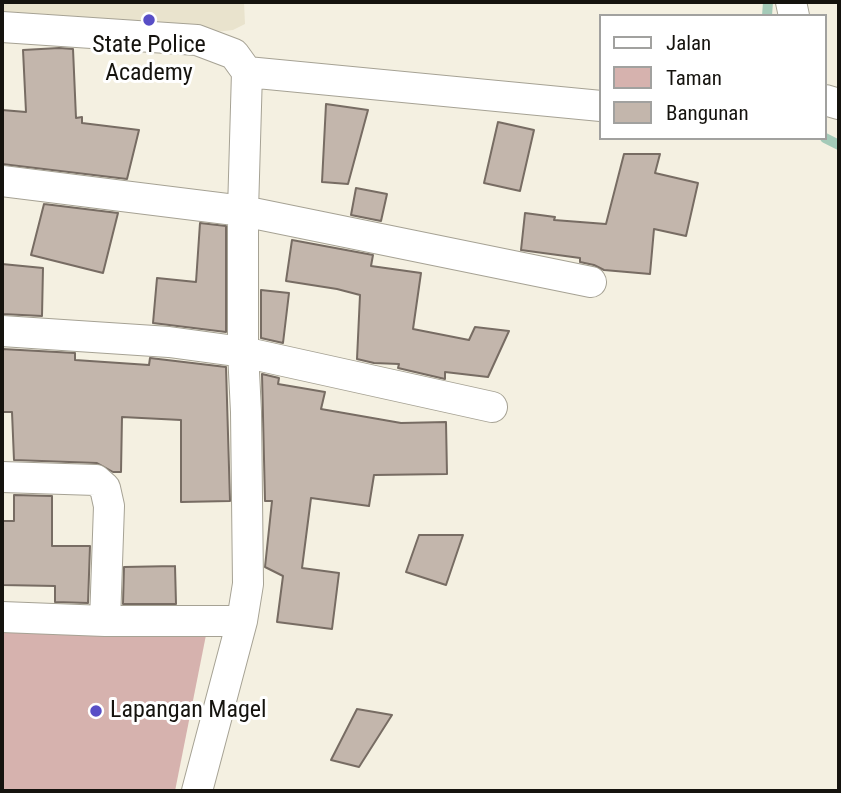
<!DOCTYPE html>
<html>
<head>
<meta charset="utf-8">
<style>
	body { margin:0 }
	#map { position:relative; width:841px; height:793px; overflow:hidden; background:#f4f0e1; font-family:"Roboto Condensed",sans-serif }
	canvas { display:block }
	.frame { position:absolute; inset:0; border:4px solid #15130e; pointer-events:none }
	.legend { position:absolute; left:599px; top:14px; width:228px; height:126px; box-sizing:border-box; background:#fff; border:2px solid #a1a19f; margin:0; padding:9px 12px; list-style:none; font-size:21px; color:#15130e }
	.legend li { display:flex; align-items:center; gap:14px; height:35px }
	.legend b { width:35px; border:2px solid #a1a19f }
</style>
</head>
<body>
<div id="map">
<canvas width="841" height="793"></canvas>
<div class="frame"></div>
<ul class="legend">
<li><b style="height:9px;background:#fff"></b>Jalan</li>
<li><b style="height:19px;background:#d6b2ae"></b>Taman</li>
<li><b style="height:19px;background:#c3b6ac"></b>Bangunan</li>
</ul>
</div>
<script>
const context = document.querySelector('canvas').getContext('2d');
context.lineJoin = 'round';
function paint(path, color) { context.fillStyle = color; context.fill(path, 'evenodd'); }
const poly = rows => new Path2D(rows.map(r => 'M' + r).join(''));
function strokePath(path, color, width, dash) { context.strokeStyle = color; context.lineWidth = width; context.lineCap = dash ? 'butt' : 'round'; context.setLineDash(dash || []); context.stroke(path); }
function drawText(font, color, halo, rows, align = 'center') {
  context.font = font + ' "Roboto Condensed",sans-serif'; context.lineWidth = 6; context.setLineDash([]); context.textBaseline = 'middle'; context.strokeStyle = halo; context.fillStyle = color; for (const [text, x, y, turn = 0] of rows) {
    context.save(); context.translate(x, y); context.rotate((+turn || 0) * Math.PI / 180); context.textAlign = isNaN(turn) ? turn : align; if (halo) context.strokeText(text, 0, 0); context.fillText(text, 0, 0); context.restore();
  }
}
const built = poly([
	[2,2,244,2,245,24,233,30,207,33,2,16]
]);
const green = poly([
	[2,623,207,630,175,791,2,791]
]);
const stream = poly([
	[767,16,768,2],
	[825,138,839,145]
]);
const building = poly([
	[59,48,73,49,76,118,82,117,82,123,139,130,127,179,2,164,2,110,26,112,23,50,59,48],
	[326,104,368,110,348,184,322,182,326,104],
	[498,122,534,130,520,191,484,183,498,122],
	[624,154,660,154,655,173,698,183,686,236,654,229,650,274,604,270,594,265,580,262,580,258,521,250,525,213,555,217,554,220,606,224,624,154],
	[356,188,387,194,381,221,351,215,356,188],
	[44,204,118,213,103,273,31,255,44,204],
	[200,223,226,226,226,332,153,323,157,278,196,282,200,223],
	[292,240,373,255,371,266,421,273,413,329,469,340,475,327,509,331,488,377,445,372,445,379,398,368,399,364,374,363,357,359,360,295,337,289,286,281,292,240],
	[2,264,43,268,42,316,2,314,2,264],
	[261,290,289,293,283,343,261,338,261,290],
	[2,349,75,353,75,360,149,365,150,358,226,367,230,501,181,502,181,420,122,417,121,472,113,472,97,463,14,460,12,412,2,412,2,349],
	[262,374,279,378,278,384,325,392,321,409,401,423,446,422,447,474,374,475,369,506,311,498,302,568,339,573,332,629,277,622,283,576,265,567,272,501,265,501,262,374],
	[14,495,52,496,52,546,90,546,88,603,55,602,55,586,2,585,2,521,14,521,14,495],
	[419,535,463,535,446,585,406,572,419,535],
	[175,566,176,604,123,604,124,567,175,566],
	[357,709,392,715,359,767,331,760,357,709]
]);
const minor = poly([
	[791,2,794,16],
	[2,27,197,40,234,54,247,72,243,211,243,352,246,412,248,584,242,621,197,791],
	[247,72,601,106],
	[825,100,839,104],
	[2,181,243,211,591,282],
	[2,331,169,342,243,352,492,407],
	[2,477,96,480,105,488,109,506,105,621],
	[2,617,105,621,242,621]
]);
const markers = [
	[149,20,7,"#584ec6"],
	[96,711,7,"#584ec6"]
];
const poiNames = [
	["State Police",149,46],
	["Academy",149,74],
	["Lapangan Magel",110,711,"left"]
];
paint(built, '#e9e3cd');
paint(green, '#d6b2ae');
strokePath(stream, '#a4cab8', 10);
paint(building, '#c3b6ac');
strokePath(building, '#776c63', 2);
strokePath(minor, '#a6a294', 32);
strokePath(minor, '#fff', 30);
for (const [x, y, r, color] of markers) { const dot = new Path2D(); dot.arc(x, y, r, 0, 2 * Math.PI); context.fillStyle = color; context.fill(dot); strokePath(dot, '#fff', 2.5); }
drawText('24px', '#15130e', '#fff', poiNames);
</script>
</body>
</html>
